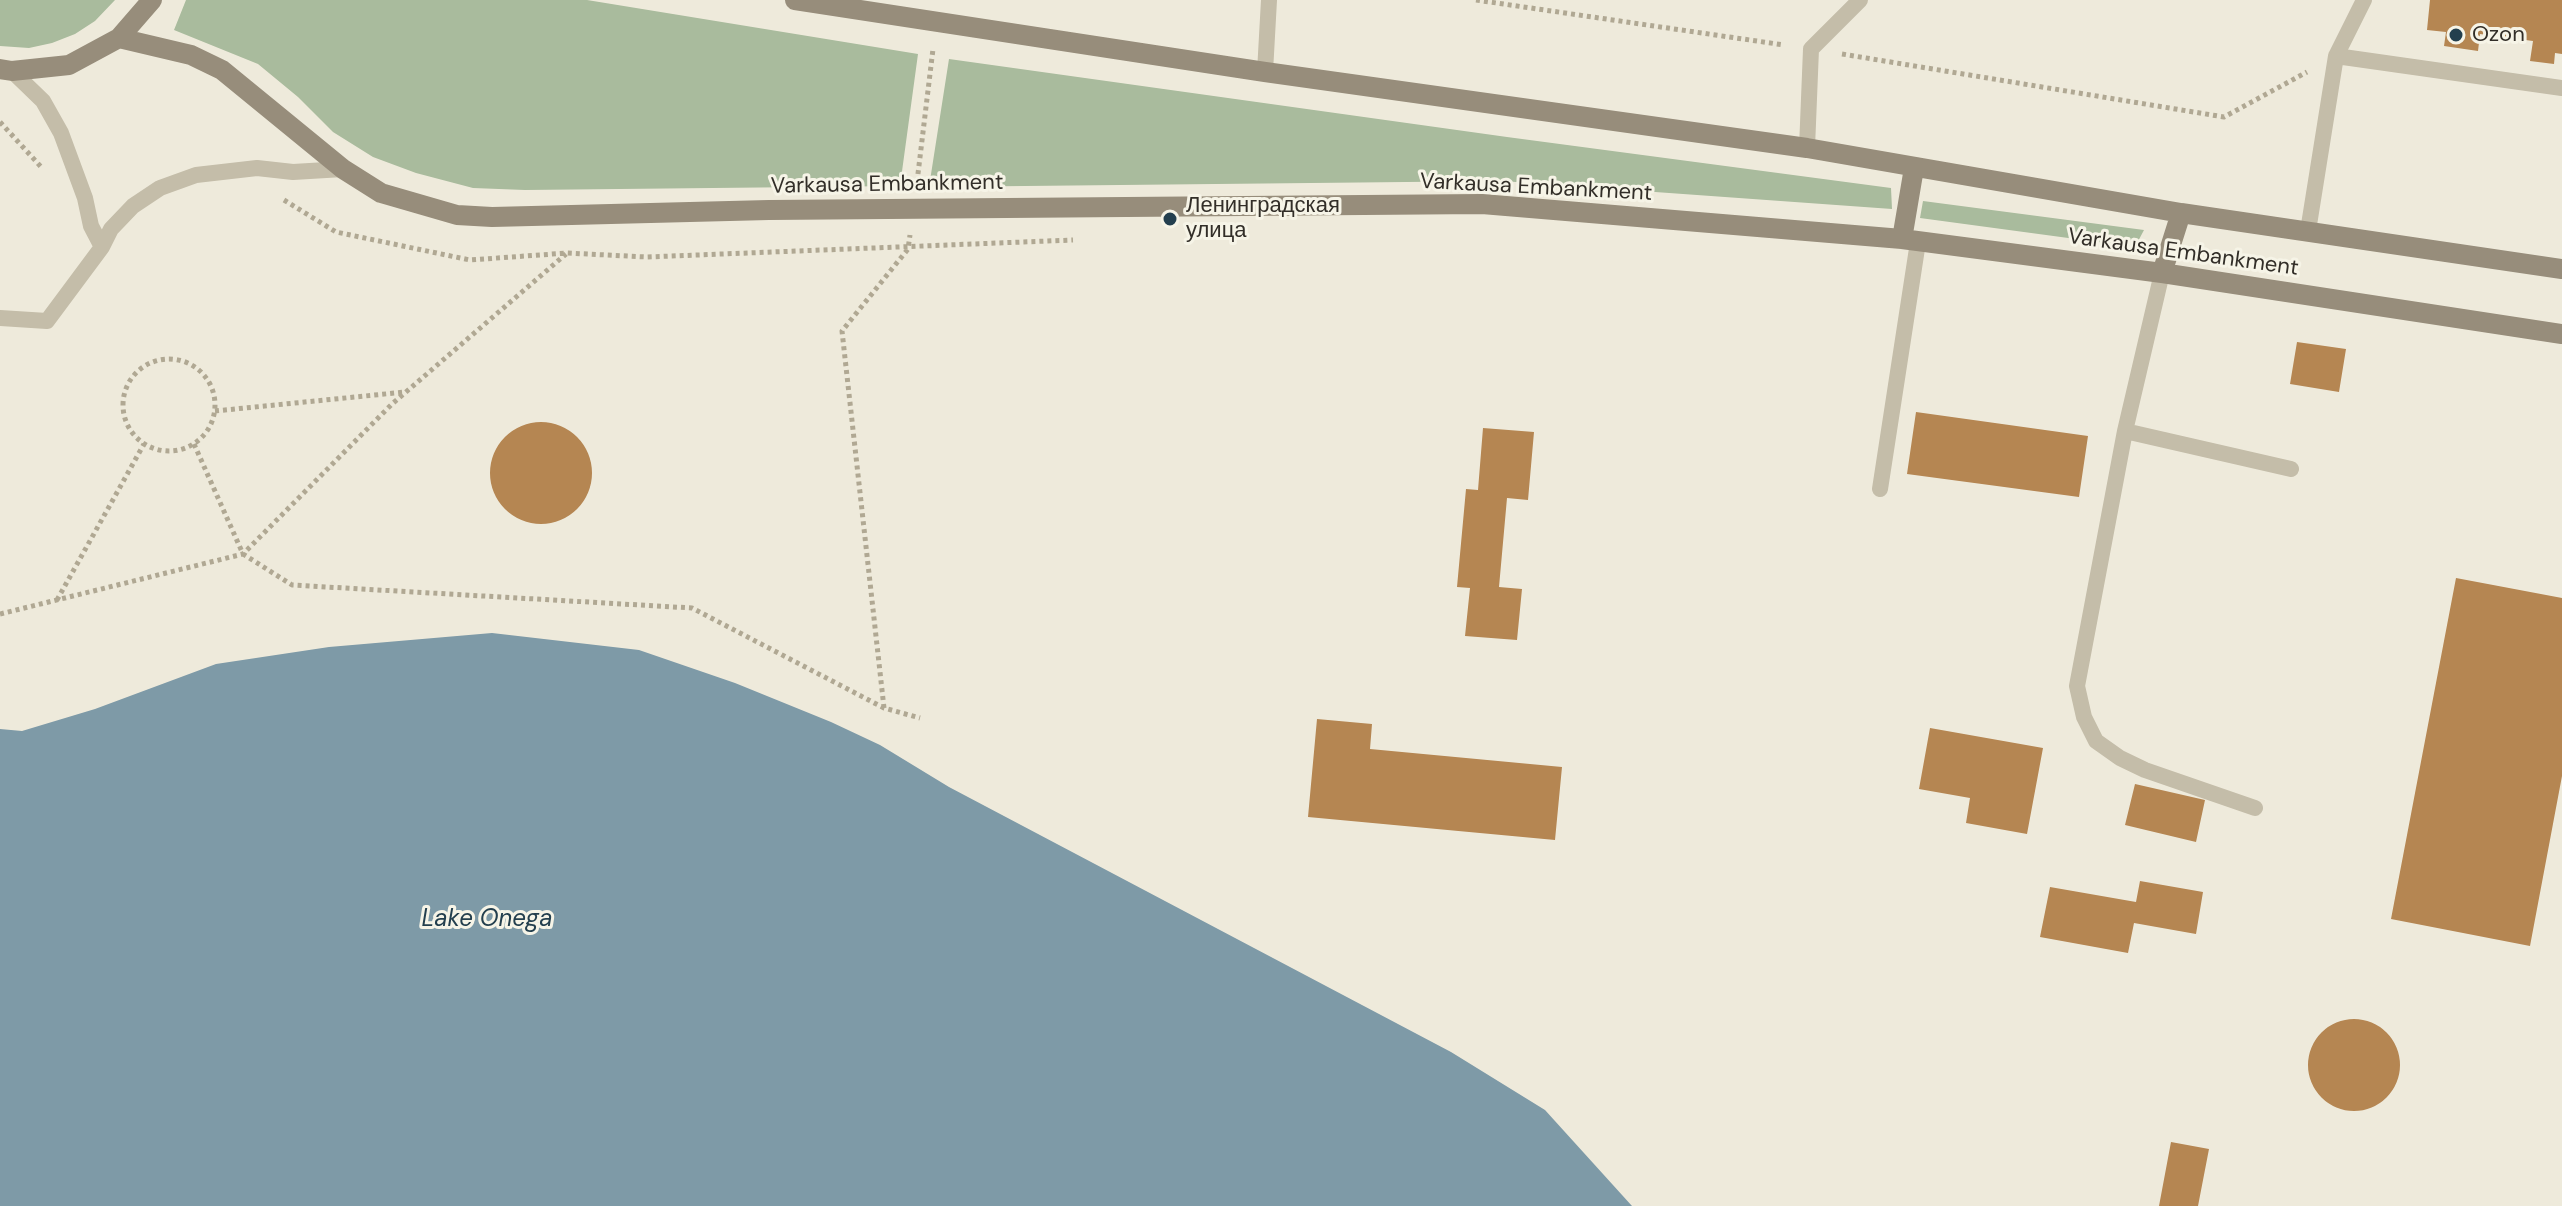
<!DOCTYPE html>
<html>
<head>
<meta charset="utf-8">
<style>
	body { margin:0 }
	canvas { display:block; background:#eeeadb }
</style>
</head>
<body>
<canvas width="2562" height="1206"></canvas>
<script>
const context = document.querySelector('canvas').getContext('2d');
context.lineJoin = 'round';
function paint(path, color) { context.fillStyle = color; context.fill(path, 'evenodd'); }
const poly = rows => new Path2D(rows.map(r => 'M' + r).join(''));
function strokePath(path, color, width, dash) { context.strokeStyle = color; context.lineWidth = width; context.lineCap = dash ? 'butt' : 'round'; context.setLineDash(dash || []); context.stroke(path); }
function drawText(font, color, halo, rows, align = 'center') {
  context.font = font + ' "DM Sans",sans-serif'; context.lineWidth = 6; context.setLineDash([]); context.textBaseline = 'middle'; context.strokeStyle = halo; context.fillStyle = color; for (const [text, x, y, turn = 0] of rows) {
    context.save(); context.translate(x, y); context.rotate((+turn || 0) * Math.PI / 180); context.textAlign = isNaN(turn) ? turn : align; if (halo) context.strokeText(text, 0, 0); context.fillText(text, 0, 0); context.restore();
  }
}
const green = poly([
	[0,0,115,0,95,21,75,34,52,43,29,48,0,46],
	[186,0,587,0,918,54,900,186,525,190,473,188,416,173,373,157,333,132,298,97,258,64,174,30],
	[949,59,1507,137,1891,188,1892,209,1502,181,929,187],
	[1923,201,2144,230,2135,247,1920,218]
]);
const water = poly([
	[492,633,639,650,735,683,831,722,880,745,949,787,1451,1052,1545,1110,1632,1206,0,1206,0,729,22,731,95,709,216,664,329,647]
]);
const building = poly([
	[2430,0,2562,0,2562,54,2555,53,2554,64,2530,61,2533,41,2480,34,2478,51,2444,46,2446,32,2427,30],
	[2297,342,2346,349,2339,392,2290,384],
	[1916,412,2088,436,2079,497,1907,474],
	'490 473a51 51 0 1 1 102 0a51 51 0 1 1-102 0Z',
	[1483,428,1534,432,1528,500,1507,498,1499,587,1522,589,1517,640,1465,636,1470,588,1457,587,1466,489,1478,490],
	[2456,578,2562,598,2562,776,2530,946,2391,919],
	[1317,719,1372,724,1370,749,1562,767,1555,840,1308,817],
	[1930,728,2043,748,2027,834,1966,823,1970,798,1919,789],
	[2135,784,2205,800,2196,842,2125,825],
	[2140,881,2203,892,2196,934,2134,923,2128,953,2040,937,2050,887,2136,902],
	'2308 1065a46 46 0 1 1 92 0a46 46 0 1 1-92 0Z',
	[2171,1142,2209,1149,2198,1206,2159,1206]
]);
const path = poly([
	[1476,0,1784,45],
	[1842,54,2224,117,2307,72],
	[0,122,43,169],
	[917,182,933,49],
	[284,200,336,232,470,260,567,253,647,257,1073,240],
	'123 405a46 46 0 1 1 92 0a46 46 0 1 1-92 0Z',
	[215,411,405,392],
	[194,444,243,554,292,585,692,608,884,708,920,718],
	[57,600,144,444],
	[0,614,243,554,392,404,566,254],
	[884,708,842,331,908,249,910,235]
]);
const lane = poly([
	[2336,56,2562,88],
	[12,71,43,101,61,133,85,198,91,226,102,247],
	[1265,72,1269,0],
	[1807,148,1811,49,1860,0],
	[2308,231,2336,56,2364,0],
	[2162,273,2125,431,2291,469],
	[0,318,47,321,102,247,111,229,133,206,160,188,196,175,257,168,293,172,343,169],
	[2125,431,2077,686,2084,717,2096,741,2120,758,2145,770,2255,808],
	[1880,489,1918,242]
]);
const secondary = poly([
	[795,0,1265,72,1807,148,2181,213,2562,269],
	[119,38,191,55,222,70,343,169,381,193,457,215,492,217,769,210,1482,204,1902,239,2162,273,2562,334],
	[0,69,12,71,69,65,119,38,152,0],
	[1902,239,1914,168],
	[2162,273,2181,213]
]);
const markers = [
	[2456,35,8,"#233f4e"],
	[1170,219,8,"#233f4e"]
];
const poiNames = [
	["Ozon",2472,35],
	["Ленинградская",1186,206],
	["улица",1186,231]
];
const streetNames = [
	["Varkausa Embankment",887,185,-1],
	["Varkausa Embankment",1536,188,3],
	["Varkausa Embankment",2183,253,8]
];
const waterNames = [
	["Lake Onega",487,920]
];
paint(green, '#a9bb9d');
paint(water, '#7e9aa7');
paint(building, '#b58652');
strokePath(path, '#b0a893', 5, [4, 4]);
strokePath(lane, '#c4bda9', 16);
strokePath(secondary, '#978d7b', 20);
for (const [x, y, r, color] of markers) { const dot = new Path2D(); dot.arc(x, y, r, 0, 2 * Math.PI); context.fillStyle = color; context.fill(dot); strokePath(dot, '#f6f4e7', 3); }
drawText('22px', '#322e28', '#f6f4e7', poiNames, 'left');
drawText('22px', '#322e28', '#f6f4e7', streetNames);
drawText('italic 24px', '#233f4e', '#f6f4e7', waterNames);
</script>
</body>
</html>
